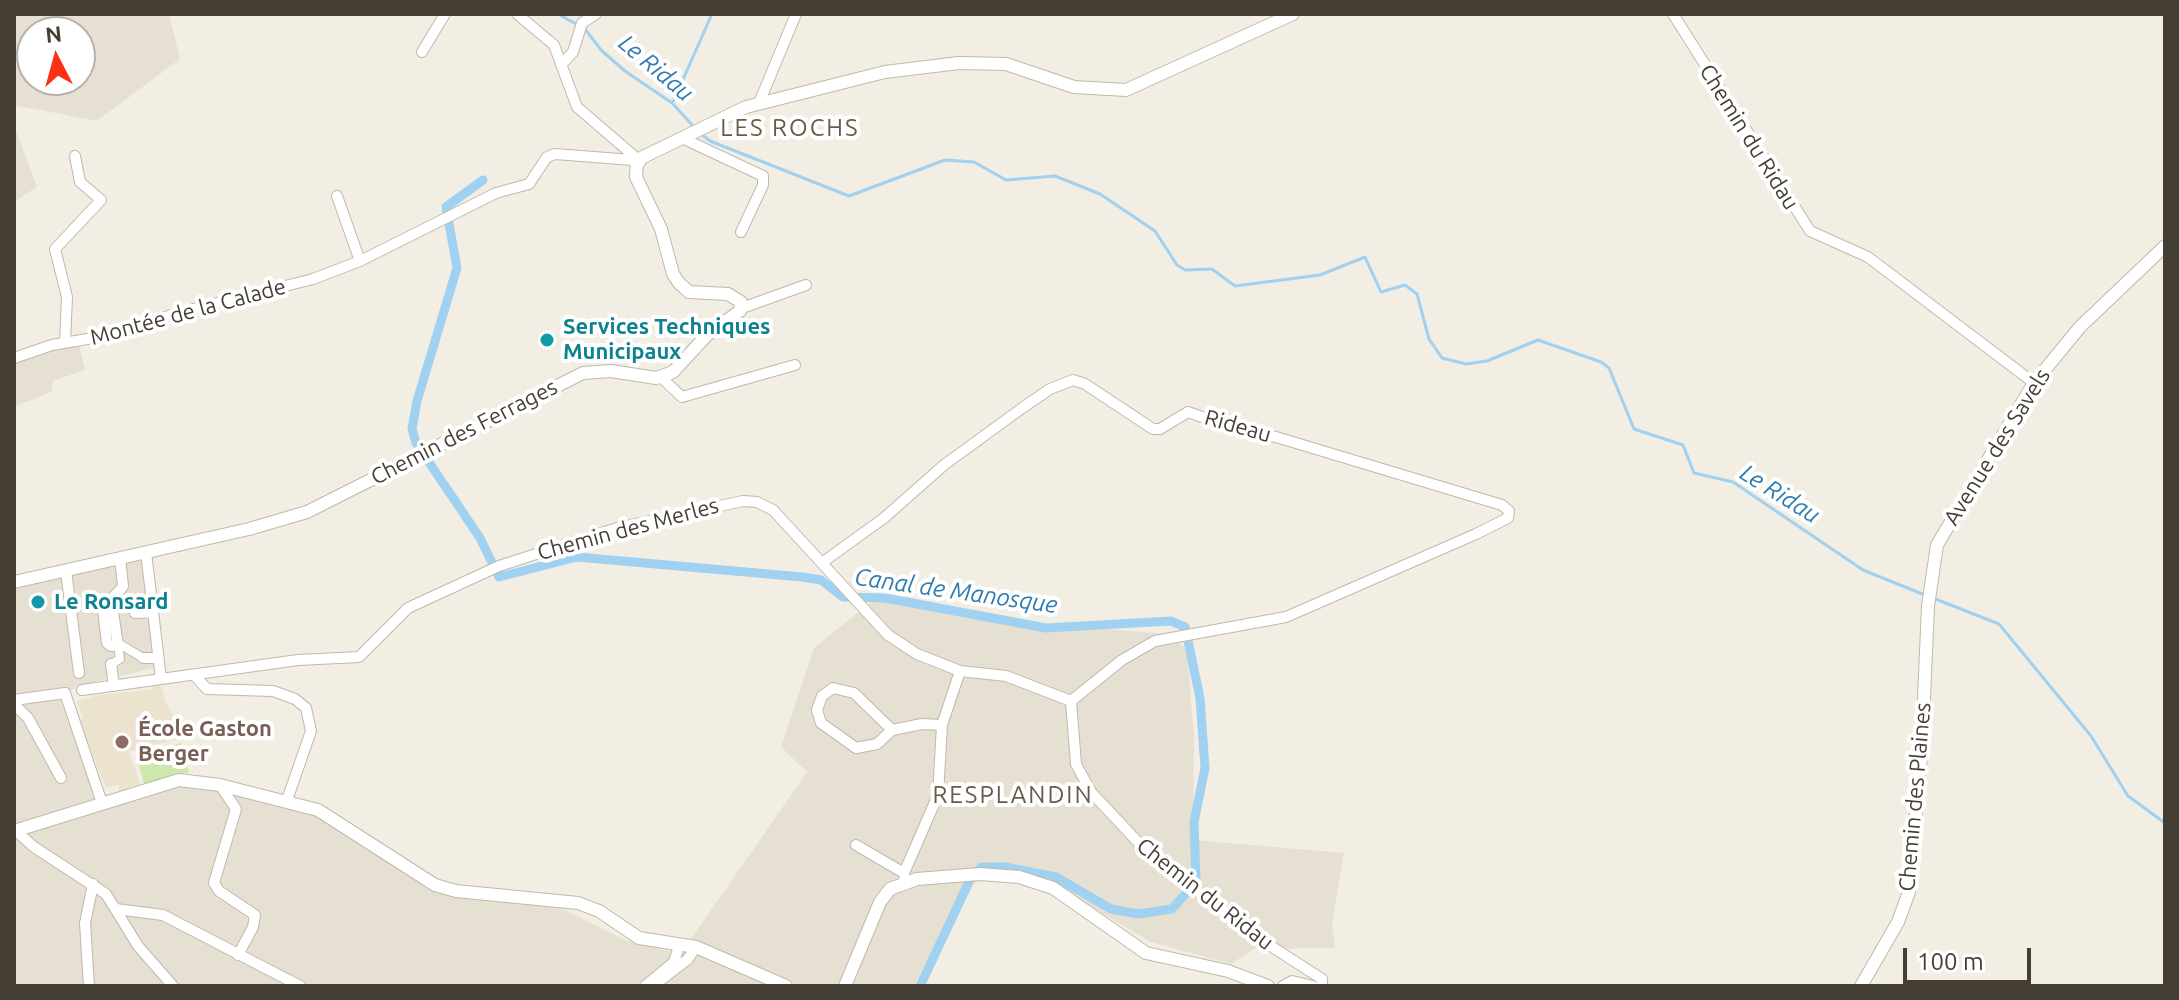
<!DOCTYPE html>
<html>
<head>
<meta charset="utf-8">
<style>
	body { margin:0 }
	#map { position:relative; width:2179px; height:1000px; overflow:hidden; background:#f2eee4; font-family:Ubuntu,sans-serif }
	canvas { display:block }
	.frame { position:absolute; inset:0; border:16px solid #453e34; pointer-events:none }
	.north { position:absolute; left:16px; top:16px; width:80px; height:80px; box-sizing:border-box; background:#fff; border:2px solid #b5b2ae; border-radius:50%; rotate:354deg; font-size:22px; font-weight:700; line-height:32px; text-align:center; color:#453e34 }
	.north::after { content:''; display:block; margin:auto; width:28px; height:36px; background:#fa3114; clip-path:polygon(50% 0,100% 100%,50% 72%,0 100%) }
	.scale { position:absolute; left:1903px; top:948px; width:128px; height:36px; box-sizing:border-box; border:4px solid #453e34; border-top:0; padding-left:10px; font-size:24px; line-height:28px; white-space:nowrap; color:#453e34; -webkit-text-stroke:6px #fff; paint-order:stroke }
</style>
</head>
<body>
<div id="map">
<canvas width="2179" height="1000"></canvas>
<div class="frame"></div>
<div class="north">N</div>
<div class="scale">100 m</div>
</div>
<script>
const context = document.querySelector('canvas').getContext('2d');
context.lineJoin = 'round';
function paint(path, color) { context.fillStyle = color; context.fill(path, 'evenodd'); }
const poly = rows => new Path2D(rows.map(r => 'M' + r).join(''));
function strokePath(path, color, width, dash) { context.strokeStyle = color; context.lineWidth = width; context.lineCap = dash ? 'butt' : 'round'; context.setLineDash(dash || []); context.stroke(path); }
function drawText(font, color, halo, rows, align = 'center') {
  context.font = font + ' Ubuntu,sans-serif'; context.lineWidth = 8; context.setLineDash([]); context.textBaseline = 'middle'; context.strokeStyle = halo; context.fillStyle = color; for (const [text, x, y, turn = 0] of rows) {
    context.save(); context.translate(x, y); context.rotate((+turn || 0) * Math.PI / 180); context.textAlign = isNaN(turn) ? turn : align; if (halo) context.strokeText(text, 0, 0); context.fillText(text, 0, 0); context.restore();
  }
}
const residential = poly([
	[14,14,169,14,180,59,97,121,14,105],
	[32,32,80,32,80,80,32,80],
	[14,125,37,187,14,202],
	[79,344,85,370,53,381,51,392,14,407,14,361,49,347],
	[141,559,155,668,77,686,60,698,99,810,184,786,244,796,323,818,449,895,547,901,627,941,677,953,691,939,807,772,781,747,814,648,876,598,1000,621,1169,634,1187,650,1194,737,1193,840,1344,853,1332,925,1335,948,1254,949,1231,964,1151,942,1053,884,973,870,914,986,14,986,14,588]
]);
const education = poly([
	[160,684,168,707,188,737,129,751,140,784,119,791,118,785,106,788,79,720,83,719,77,701,98,695,154,689,152,685]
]);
const green = poly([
	[181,743,189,772,144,784,136,756]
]);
const stream = poly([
	[558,14,585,29,601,50,625,71,672,103,695,128],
	[673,102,712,14],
	[700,133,710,141,849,196,945,160,974,162,1006,180,1055,176,1100,194,1155,231,1177,265,1185,270,1212,269,1235,286,1320,275,1365,257,1381,292,1405,285,1417,294,1429,339,1442,358,1466,364,1487,361,1538,340,1601,362,1609,368,1634,429,1683,445,1694,473,1733,482,1863,570,1925,595],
	[1933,598,1999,624,2091,736,2128,796,2165,823]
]);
const canal = poly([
	[483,180,446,207,457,268,417,401,412,429,416,443,480,538,499,577,577,557,802,577,821,580,843,597,885,598,1046,628,1171,621,1185,627,1200,698,1205,768,1194,822,1196,882,1172,909,1138,914,1111,909,1056,877,1005,867,981,867,969,882,920,986]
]);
const pedestrian = poly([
	[118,643,143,658],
	[111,664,120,659,118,645]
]);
const minor = poly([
	[517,14,554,45,577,107,634,156],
	[1673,14,1810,231,1868,257,2034,383],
	[422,52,445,14],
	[561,65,573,52,582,23,596,14],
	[759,103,796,14],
	[684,139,763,176,763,185,741,232],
	[337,196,360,261],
	[742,308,806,285],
	[65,342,67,297,55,249,101,200,80,182,75,156],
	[14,358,52,345,117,334,177,313,313,279,360,261,496,193,529,184,547,157,555,154,633,160],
	[662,378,682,397,795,365],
	[146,552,161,679],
	[66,571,79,673],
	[111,599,118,645,111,646,107,643,103,610,105,605,121,589,123,586,120,558],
	[135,613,153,612],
	[143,658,158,658],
	[111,664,114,686],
	[194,675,207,689,273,691,295,699,306,708,311,731,287,800],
	[82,690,298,660,359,657,408,608,499,566,617,528,743,501,757,502,773,510,888,635,917,654,960,671,1006,676,1071,701,1122,660,1155,641,1286,617,1476,534,1508,518,1509,511,1502,505,1276,437,1244,432,1188,412,1160,429,1153,429,1085,384,1073,380,1050,389,1025,406,944,465,884,518,823,562],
	[14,700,65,693,102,803],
	[1071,701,1076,764,1091,792,1151,856,1266,943,1322,979,1322,986],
	[14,704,28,718,61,778],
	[892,730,854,693,833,688,822,696,817,710,821,723,856,748,877,744,892,730,922,724,942,725],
	[220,785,236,809,214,883,219,891,255,915,253,927,238,955],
	[16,831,34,847,106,894,138,946,173,986],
	[856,845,904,873],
	[905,882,904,873,938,795,942,725,960,671],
	[116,909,163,915,300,986],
	[89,986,85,923,93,884],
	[645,986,674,962,679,946],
	[653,986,688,959,696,947],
	[1283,986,1292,981,1313,986]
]);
const tertiary = poly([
	[634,161,639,162,641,158,746,107,885,72,959,63,1006,64,1074,87,1126,90,1293,14],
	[14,582,249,529,307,512,583,373,611,371,656,378,673,372,708,334,740,311,741,302,728,294,689,292,679,283,673,274,661,229,636,177,637,162],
	[14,831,179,780,220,785,318,810,435,885,456,891,578,903,599,911,639,938,696,947,786,986],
	[845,986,880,902,890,889,917,879,980,874,1019,877,1053,888,1146,953,1228,971,1268,986],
	[1861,986,1898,922,1909,892,1922,743,1928,606,1937,545,2034,383,2080,327,2165,246]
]);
const markers = [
	[547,340,8,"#0f9aa8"],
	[38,602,8,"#0f9aa8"],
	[122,742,8,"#8d6e63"]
];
const streetNames = [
	["Chemin du Ridau",1749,137,58],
	["Montée de la Calade",188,312,-15],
	["Rideau",1238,426,16],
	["Chemin des Ferrages",464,432,-27],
	["Avenue des Savels",1997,447,-58],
	["Chemin des Merles",628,529,-15],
	["Chemin des Plaines",1915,797,-85],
	["Chemin du Ridau",1205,894,38]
];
const cultureNames = [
	["Services Techniques",563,327],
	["Municipaux",563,352],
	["Le Ronsard",54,602]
];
const educationNames = [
	["École Gaston",138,729],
	["Berger",138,754]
];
const waterNames = [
	["Le Ridau",656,68,40],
	["Le Ridau",1780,494,32],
	["Canal de Manosque",956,591,8]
];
const neighbourhoodNames = [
	["LES ROCHS",790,128],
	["RESPLANDIN",1013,795]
];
paint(residential, '#e6e0d2');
paint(education, '#ece3ce');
paint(green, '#cee7ad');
strokePath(stream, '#a0d1f0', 3);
strokePath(canal, '#a0d1f0', 9);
strokePath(pedestrian, '#c1b8aa', 10);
strokePath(minor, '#c1b8aa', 12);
strokePath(tertiary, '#c1b8aa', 14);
strokePath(pedestrian, '#fff', 8);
strokePath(minor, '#fff', 10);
strokePath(tertiary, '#fff', 12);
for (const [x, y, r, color] of markers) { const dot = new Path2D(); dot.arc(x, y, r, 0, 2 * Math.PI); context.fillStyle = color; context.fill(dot); strokePath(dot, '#fff', 3); }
drawText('22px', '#453e34', '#fff', streetNames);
drawText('bold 22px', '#0d838f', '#fff', cultureNames, 'left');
drawText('bold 22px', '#785e54', '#fff', educationNames, 'left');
drawText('italic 24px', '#2e7cb0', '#fff', waterNames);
context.letterSpacing = '2px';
drawText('24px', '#675b4b', '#fff', neighbourhoodNames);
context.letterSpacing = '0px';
</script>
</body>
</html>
